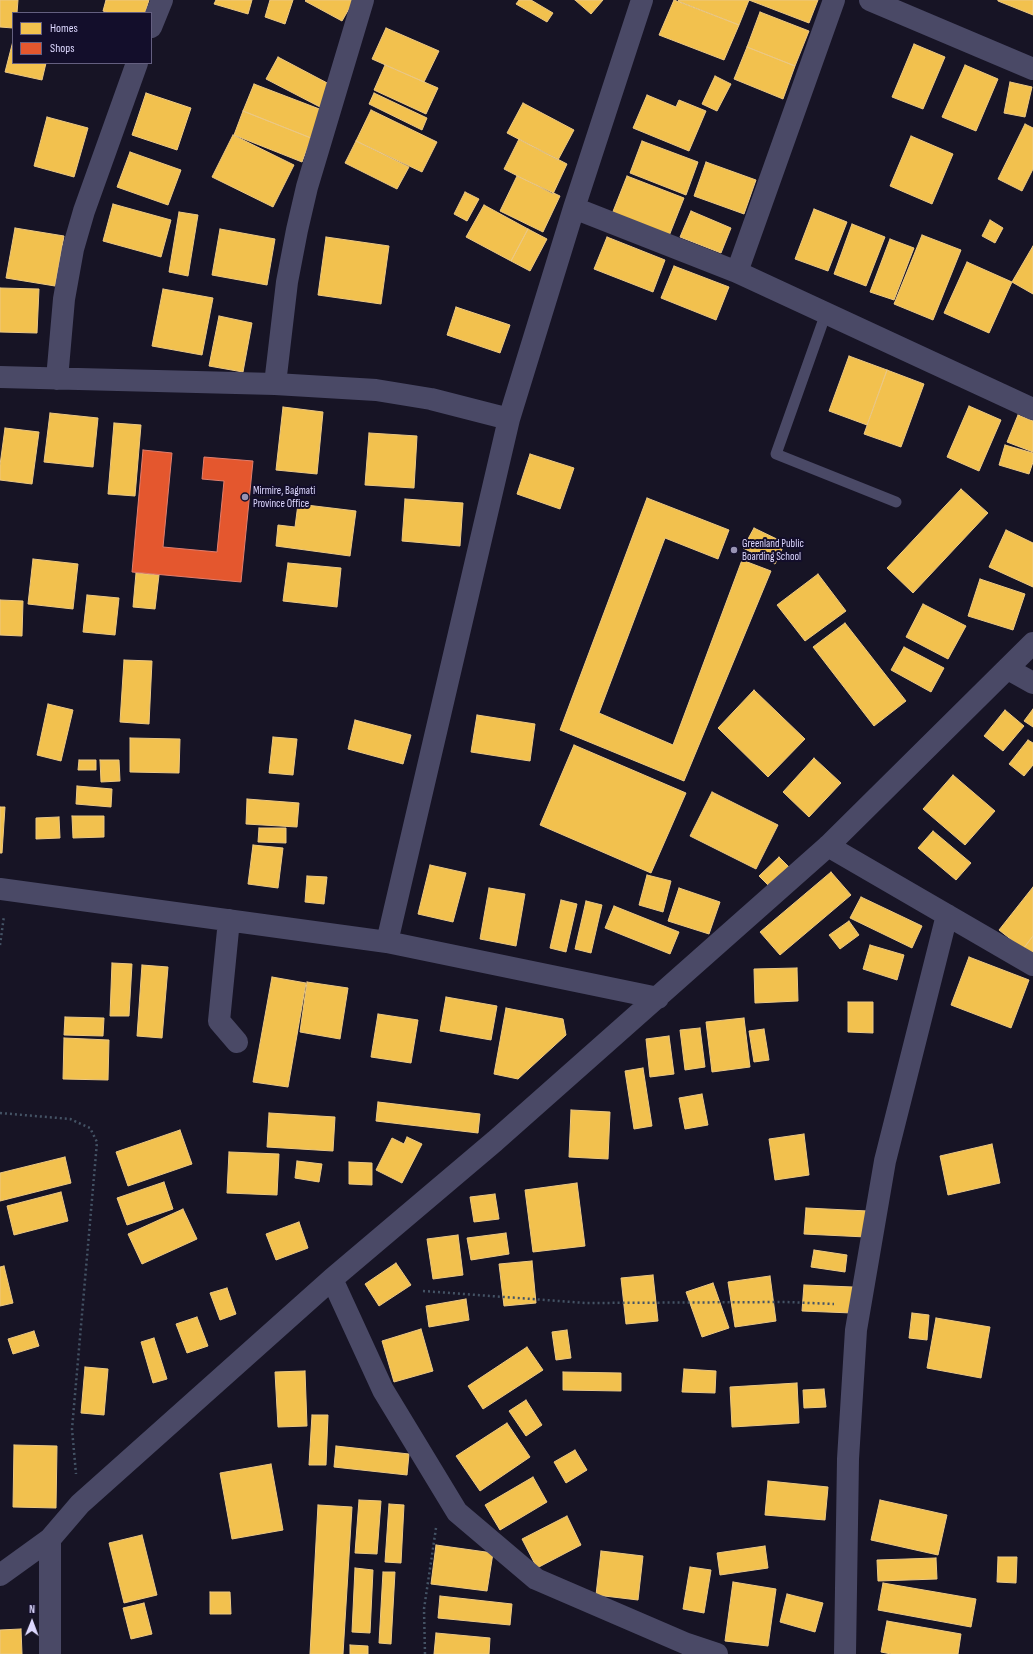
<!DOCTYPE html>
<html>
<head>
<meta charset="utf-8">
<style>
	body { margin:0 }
	#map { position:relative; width:1033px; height:1654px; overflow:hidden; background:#171425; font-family:"Sofia Sans Condensed",sans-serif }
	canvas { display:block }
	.legend { position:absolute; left:12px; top:12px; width:140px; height:52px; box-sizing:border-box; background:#130e2b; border:1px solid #645f80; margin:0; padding:5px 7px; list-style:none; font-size:12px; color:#ddd8ff }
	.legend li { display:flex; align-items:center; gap:8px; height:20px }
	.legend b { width:20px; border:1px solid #645f80 }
	.north { position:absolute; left:12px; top:1602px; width:40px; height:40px; -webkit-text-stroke:3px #130e2b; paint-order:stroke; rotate:1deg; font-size:11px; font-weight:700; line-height:16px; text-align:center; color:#ddd8ff }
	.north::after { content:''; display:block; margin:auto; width:14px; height:18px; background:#ddd8ff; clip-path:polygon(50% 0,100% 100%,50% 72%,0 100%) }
</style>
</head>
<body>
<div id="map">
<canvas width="1033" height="1654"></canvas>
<ul class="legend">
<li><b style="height:11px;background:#f2c14e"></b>Homes</li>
<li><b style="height:11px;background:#e4572e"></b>Shops</li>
</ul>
<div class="north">N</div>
</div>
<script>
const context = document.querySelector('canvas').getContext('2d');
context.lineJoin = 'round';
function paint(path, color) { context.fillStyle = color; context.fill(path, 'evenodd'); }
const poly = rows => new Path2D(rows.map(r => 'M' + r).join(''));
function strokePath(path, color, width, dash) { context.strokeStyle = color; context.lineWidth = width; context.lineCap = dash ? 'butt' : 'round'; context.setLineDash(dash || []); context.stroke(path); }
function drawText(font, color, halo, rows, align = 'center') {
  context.font = font + ' "Sofia Sans Condensed",sans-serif'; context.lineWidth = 4; context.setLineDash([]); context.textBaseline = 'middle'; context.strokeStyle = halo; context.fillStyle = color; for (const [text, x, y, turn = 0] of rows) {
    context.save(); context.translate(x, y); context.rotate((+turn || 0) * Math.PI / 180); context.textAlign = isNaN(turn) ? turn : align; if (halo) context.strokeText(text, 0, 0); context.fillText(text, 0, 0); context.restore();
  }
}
const homes = poly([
	[0,0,18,0,17,13,13,13,13,28,0,27,0,0],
	[106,0,149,0,145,13,110,13,103,11,106,0],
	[216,0,252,0,248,14,214,4,216,0],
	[270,0,293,0,285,24,265,17,270,0],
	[306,0,354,0,342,21,305,1,306,0],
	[519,0,531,0,553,13,547,22,516,4,519,0],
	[575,0,603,0,591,14,575,0],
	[674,0,739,25,724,60,659,35,674,0],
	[679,0,749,0,739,25,678,1,679,0],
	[749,0,818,0,809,23,749,0],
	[998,0,1033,0,1033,15,998,1,998,0],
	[760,12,809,31,795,66,747,47,760,12],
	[386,28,439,51,424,82,372,59,386,28],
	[13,41,13,63,46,63,42,80,5,72,13,41],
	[914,44,945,57,923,109,892,97,914,44],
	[747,47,795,66,783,99,734,79,747,47],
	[278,57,331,85,320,107,266,79,278,57],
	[385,65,438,88,426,114,374,90,385,65],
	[965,65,998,79,976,131,942,117,965,65],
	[715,76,731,84,717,111,702,104,715,76],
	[1010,82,1032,87,1025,117,1004,113,1010,82],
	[254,84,322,110,311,138,243,111,254,84],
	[146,93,191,108,177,150,132,135,146,93],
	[374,93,427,118,422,130,369,104,374,93],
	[647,95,676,107,679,100,706,111,689,151,633,128,647,95],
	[523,103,574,130,558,160,507,133,523,103],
	[371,110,437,142,422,172,356,141,371,110],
	[243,111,311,138,302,162,234,135,243,111],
	[47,117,88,128,74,177,34,166,47,117],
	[1025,124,1033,128,1033,169,1022,191,998,179,1025,124],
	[233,135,294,165,273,207,212,177,233,135],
	[911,136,953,154,932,204,890,186,911,136],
	[519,139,567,164,553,194,504,169,519,139],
	[356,141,409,167,397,189,345,163,356,141],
	[642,141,698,162,686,195,630,173,642,141],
	[130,152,181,170,168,205,117,187,130,152],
	[706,162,756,180,744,214,694,196,706,162],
	[517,176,560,196,543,232,500,211,517,176],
	[627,176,684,198,669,236,612,214,627,176],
	[465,192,479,199,467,221,454,214,465,192],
	[113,204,171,220,161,257,103,241,113,204],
	[484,205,528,229,511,261,466,237,484,205],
	[814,209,847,222,828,271,795,259,814,209],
	[691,211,731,228,721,253,680,237,691,211],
	[179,212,198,215,188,276,169,272,179,212],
	[990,220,1003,228,995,243,982,236,990,220],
	[852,224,885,237,866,286,834,274,852,224],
	[15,228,64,236,55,286,6,278,15,228],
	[220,229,275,239,267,285,212,275,220,229],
	[528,229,547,239,530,271,511,261,528,229],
	[922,235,961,250,933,320,894,304,922,235],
	[326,237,389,246,381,304,318,295,326,237],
	[607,237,665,260,653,292,594,269,607,237],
	[890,239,914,248,894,300,870,292,890,239],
	[1033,246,1033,294,1012,282,1033,246],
	[967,262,1012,282,989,333,944,313,967,262],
	[674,266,729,287,716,320,661,298,674,266],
	[0,288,39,289,37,333,0,332,0,288],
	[163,289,213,298,202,355,152,346,163,289],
	[456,307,510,325,500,353,447,335,456,307],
	[219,316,252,323,243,372,209,366,219,316],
	[849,356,887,370,867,425,829,411,849,356],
	[887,370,924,384,901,447,864,434,887,370],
	[969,406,1001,420,979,471,947,457,969,406],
	[283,407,323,412,317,474,276,470,283,407],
	[50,413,98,418,93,467,44,462,50,413],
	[1018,415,1033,421,1033,452,1007,442,1018,415],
	[114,423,141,425,135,496,108,494,114,423],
	[5,428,39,432,32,484,0,480,0,465,5,428],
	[369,433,417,436,414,488,365,485,369,433],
	[1005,445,1033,453,1033,462,1029,474,999,465,1005,445],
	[530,454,574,468,560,509,517,494,530,454],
	[961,489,988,513,913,593,887,568,961,489],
	[647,498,729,530,718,559,665,538,599,713,673,745,742,560,771,571,684,781,560,730,647,498],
	[405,499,463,503,460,546,402,541,405,499],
	[298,504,356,511,350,556,276,546,278,525,295,527,298,504],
	[754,528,785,543,775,564,743,548,754,528],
	[1006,530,1033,543,1033,587,989,567,1006,530],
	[33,559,78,564,73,609,28,604,33,559],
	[288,563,341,568,337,607,283,601,288,563],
	[136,573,159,575,155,609,133,607,136,573],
	[818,574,846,611,805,641,777,605,818,574],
	[980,579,1025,594,1013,630,968,616,980,579],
	[87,595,119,598,115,635,83,632,87,595],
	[0,600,23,601,22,636,0,635,0,600],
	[923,604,966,626,948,659,906,637,923,604],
	[845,623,906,701,874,726,813,647,845,623],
	[904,647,944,668,931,692,891,670,904,647],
	[124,660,152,661,149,724,120,722,124,660],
	[754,690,805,739,768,777,718,728,754,690],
	[48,704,73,710,61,761,37,755,48,704],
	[1033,709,1033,727,1024,721,1033,709],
	[1005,710,1024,726,1003,751,984,736,1005,710],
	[477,715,535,724,530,761,471,752,477,715],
	[355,720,411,735,403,764,348,749,355,720],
	[273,737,297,739,293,775,269,773,273,737],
	[130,738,180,739,179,773,130,772,130,738],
	[1028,740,1033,743,1033,765,1024,776,1009,764,1028,740],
	[574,745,686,793,651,873,540,825,574,745],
	[814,758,841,783,809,817,783,792,814,758],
	[79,760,96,760,96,770,78,770,79,760],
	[100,760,119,760,120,781,101,782,100,760],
	[953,775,995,811,965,845,923,809,953,775],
	[77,786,112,789,111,807,76,804,77,786],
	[712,792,778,825,756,869,690,836,712,792],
	[247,799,299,803,297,827,246,824,247,799],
	[0,807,5,807,2,853,0,853,0,807],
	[72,816,104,816,104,837,73,838,72,816],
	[59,817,60,838,36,839,36,818,59,817],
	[259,828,286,828,286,843,258,842,259,828],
	[933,831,971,863,956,880,918,848,933,831],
	[253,845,283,848,278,888,248,884,253,845],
	[779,857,793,871,773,890,759,876,779,857],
	[430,865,466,873,453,922,418,914,430,865],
	[831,872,851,895,780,955,760,932,831,872],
	[647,875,671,881,663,912,639,905,647,875],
	[307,876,327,877,324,904,305,902,307,876],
	[1033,887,1033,936,1023,949,999,930,1033,887],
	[489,888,525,894,516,946,480,939,489,888],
	[679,888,720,902,709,934,668,921,679,888],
	[861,897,922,926,912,948,850,918,861,897],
	[561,900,577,904,566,952,550,948,561,900],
	[586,901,602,905,591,953,575,949,586,901],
	[614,906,679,932,670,954,605,928,614,906],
	[849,921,859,935,840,949,829,935,849,921],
	[1033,936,1033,957,1023,949,1033,936],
	[870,945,904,955,897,980,863,969,870,945],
	[969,957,1029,980,1011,1028,951,1005,969,957],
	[112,963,132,964,129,1016,110,1016,112,963],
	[142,965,168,967,162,1038,137,1036,142,965],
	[797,968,798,1001,755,1003,754,969,797,968],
	[272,977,306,983,288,1087,253,1082,272,977],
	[307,982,348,988,340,1039,300,1032,307,982],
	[446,997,497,1006,491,1040,440,1031,446,997],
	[848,1002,873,1002,873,1033,848,1032,848,1002],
	[506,1008,563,1019,566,1035,518,1079,494,1074,506,1008],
	[378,1014,418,1020,411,1063,371,1057,378,1014],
	[65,1017,104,1018,103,1036,64,1035,65,1017],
	[744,1018,750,1067,712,1072,706,1022,744,1018],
	[700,1028,705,1067,685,1070,680,1030,700,1028],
	[764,1029,769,1060,754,1062,749,1031,764,1029],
	[669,1036,674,1074,650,1077,646,1039,669,1036],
	[64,1038,109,1040,108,1080,63,1079,64,1038],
	[643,1068,652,1126,634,1129,625,1071,643,1068],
	[702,1094,708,1125,685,1129,679,1098,702,1094],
	[378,1102,480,1114,478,1133,376,1121,378,1102],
	[571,1110,610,1112,608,1159,569,1157,571,1110],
	[269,1113,335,1117,333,1151,267,1147,269,1113],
	[180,1130,192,1164,128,1186,116,1152,180,1130],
	[804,1134,809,1175,775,1180,769,1139,804,1134],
	[407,1137,422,1144,402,1183,376,1170,392,1138,404,1144,407,1137],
	[992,1144,1000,1183,948,1195,940,1156,992,1144],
	[229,1152,279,1154,277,1195,227,1193,229,1152],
	[65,1157,71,1183,0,1201,0,1173,65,1157],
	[297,1161,322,1164,319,1182,295,1178,297,1161],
	[349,1162,372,1163,372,1185,349,1184,349,1162],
	[164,1182,173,1209,127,1225,117,1198,164,1182],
	[577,1183,585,1246,533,1252,525,1190,577,1183],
	[61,1192,68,1221,14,1235,7,1206,61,1192],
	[495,1194,499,1219,474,1222,470,1197,495,1194],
	[806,1208,868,1211,866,1237,804,1234,806,1208],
	[183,1209,197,1239,142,1264,128,1234,183,1209],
	[299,1222,308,1248,276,1260,266,1234,299,1222],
	[506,1233,509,1254,471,1260,467,1238,506,1233],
	[458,1235,463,1275,433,1279,427,1239,458,1235],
	[814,1250,847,1255,845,1272,811,1267,814,1250],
	[532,1261,536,1303,504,1306,499,1264,532,1261],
	[396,1263,411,1285,379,1306,365,1284,396,1263],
	[4,1266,13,1303,0,1306,0,1267,4,1266],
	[653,1275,658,1321,626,1324,621,1278,653,1275],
	[770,1276,776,1321,735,1327,728,1282,770,1276],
	[713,1283,729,1328,702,1337,686,1292,713,1283],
	[804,1285,853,1287,852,1313,802,1311,804,1285],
	[227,1288,236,1314,220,1320,210,1293,227,1288],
	[466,1299,469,1320,429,1327,426,1306,466,1299],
	[912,1313,929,1315,927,1340,909,1338,912,1313],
	[197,1317,208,1346,187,1353,176,1324,197,1317],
	[936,1318,990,1327,981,1378,927,1368,936,1318],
	[421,1329,433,1371,394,1382,382,1341,421,1329],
	[567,1330,571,1358,556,1360,552,1332,567,1330],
	[34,1331,39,1346,13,1354,8,1339,34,1331],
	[154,1338,167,1379,153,1383,141,1342,154,1338],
	[527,1347,543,1370,483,1409,468,1386,527,1347],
	[85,1367,108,1369,104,1415,81,1413,85,1367],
	[684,1369,716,1371,715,1393,682,1392,684,1369],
	[305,1371,307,1426,278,1427,275,1372,305,1371],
	[563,1372,621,1373,621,1391,563,1390,563,1372],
	[797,1383,799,1423,732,1427,730,1387,797,1383],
	[824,1389,826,1407,804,1408,803,1390,824,1389],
	[526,1400,542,1425,526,1436,509,1411,526,1400],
	[312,1415,328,1415,326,1465,309,1465,312,1415],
	[507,1423,530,1457,480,1491,456,1456,507,1423],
	[14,1445,57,1446,56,1508,13,1507,14,1445],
	[336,1446,409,1454,407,1475,334,1467,336,1446],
	[575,1450,587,1470,566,1483,554,1462,575,1450],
	[271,1464,283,1530,232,1539,220,1473,271,1464],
	[533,1477,547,1502,500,1530,485,1505,533,1477],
	[768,1481,828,1487,825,1520,765,1515,768,1481],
	[359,1500,381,1501,377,1554,355,1553,359,1500],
	[880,1500,947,1515,938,1555,871,1540,880,1500],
	[389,1504,404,1505,401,1563,385,1562,389,1504],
	[318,1505,352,1507,343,1654,310,1654,318,1505],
	[567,1516,581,1545,537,1568,522,1539,567,1516],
	[142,1535,157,1595,124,1603,109,1543,142,1535],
	[436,1545,493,1553,487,1591,431,1584,436,1545],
	[765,1546,768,1568,720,1575,717,1553,765,1546],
	[601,1551,643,1556,638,1600,596,1595,601,1551],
	[998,1557,1017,1557,1016,1583,997,1582,998,1557],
	[936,1558,937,1579,878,1581,877,1560,936,1558],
	[690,1567,711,1570,704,1613,683,1609,690,1567],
	[355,1568,373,1570,370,1633,352,1632,355,1568],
	[383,1572,395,1572,391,1644,379,1643,383,1572],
	[733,1582,776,1589,768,1646,725,1641,733,1582],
	[883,1583,976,1599,971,1627,878,1610,883,1583],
	[210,1592,230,1592,231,1614,210,1614,210,1592],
	[787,1594,823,1603,815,1632,780,1622,787,1594],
	[440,1596,512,1604,510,1625,438,1618,440,1596],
	[144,1603,152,1634,131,1639,123,1608,144,1603],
	[887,1621,961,1634,958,1654,891,1654,881,1652,887,1621],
	[21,1629,22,1654,0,1654,0,1630,21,1629],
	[436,1633,490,1638,489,1654,434,1654,436,1633],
	[350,1645,368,1646,368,1654,350,1654,350,1645]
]);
const shops = poly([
	[143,450,172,453,163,547,217,552,224,481,202,479,204,457,253,461,241,582,132,572,143,450]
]);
const path = poly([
	[0,945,4,916],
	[0,1113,70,1119,90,1128,97,1142,72,1429,76,1474],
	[423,1291,586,1303,786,1302,834,1304],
	[425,1654,424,1609,436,1528]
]);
const lane = poly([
	[826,313,776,454,896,502]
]);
const street = poly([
	[870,0,1033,69],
	[151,27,162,0],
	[574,208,737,272,1033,409],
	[737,272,834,0],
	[0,377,275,384,376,390,431,399,509,419],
	[57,379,64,299,73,249,84,211,137,63],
	[275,384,287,282,297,230,307,187,363,0],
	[1008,669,1033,683],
	[828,846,1033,965],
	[0,889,387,942,658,998],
	[229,920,219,1021,237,1042],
	[387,942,509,419,574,208,642,0],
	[332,1279,383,1390,457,1512,536,1579,687,1644,717,1654],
	[50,1539,50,1654],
	[0,1575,50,1539,80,1504,332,1279,495,1141,828,846,1033,643],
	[845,1654,848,1459,856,1330,885,1161,947,915]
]);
const markers = [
	[245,497,4,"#9893b3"],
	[734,550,4,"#9893b3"]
];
const poiNames = [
	["Mirmire, Bagmati",253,491],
	["Province Office",253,504],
	["Greenland Public",742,544],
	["Boarding School",742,557]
];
paint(homes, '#f2c14e');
strokePath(homes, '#ecc883', 1);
paint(shops, '#e4572e');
strokePath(shops, '#e27e6d', 1);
strokePath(path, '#445365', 2.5, [2, 3]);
strokePath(lane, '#4a4966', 11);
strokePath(street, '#4a4966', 22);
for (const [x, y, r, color] of markers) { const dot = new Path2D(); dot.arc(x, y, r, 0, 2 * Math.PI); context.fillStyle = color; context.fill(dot); strokePath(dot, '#130e2b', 1.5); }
drawText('11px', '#ddd8ff', '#130e2b', poiNames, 'left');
</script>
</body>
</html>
